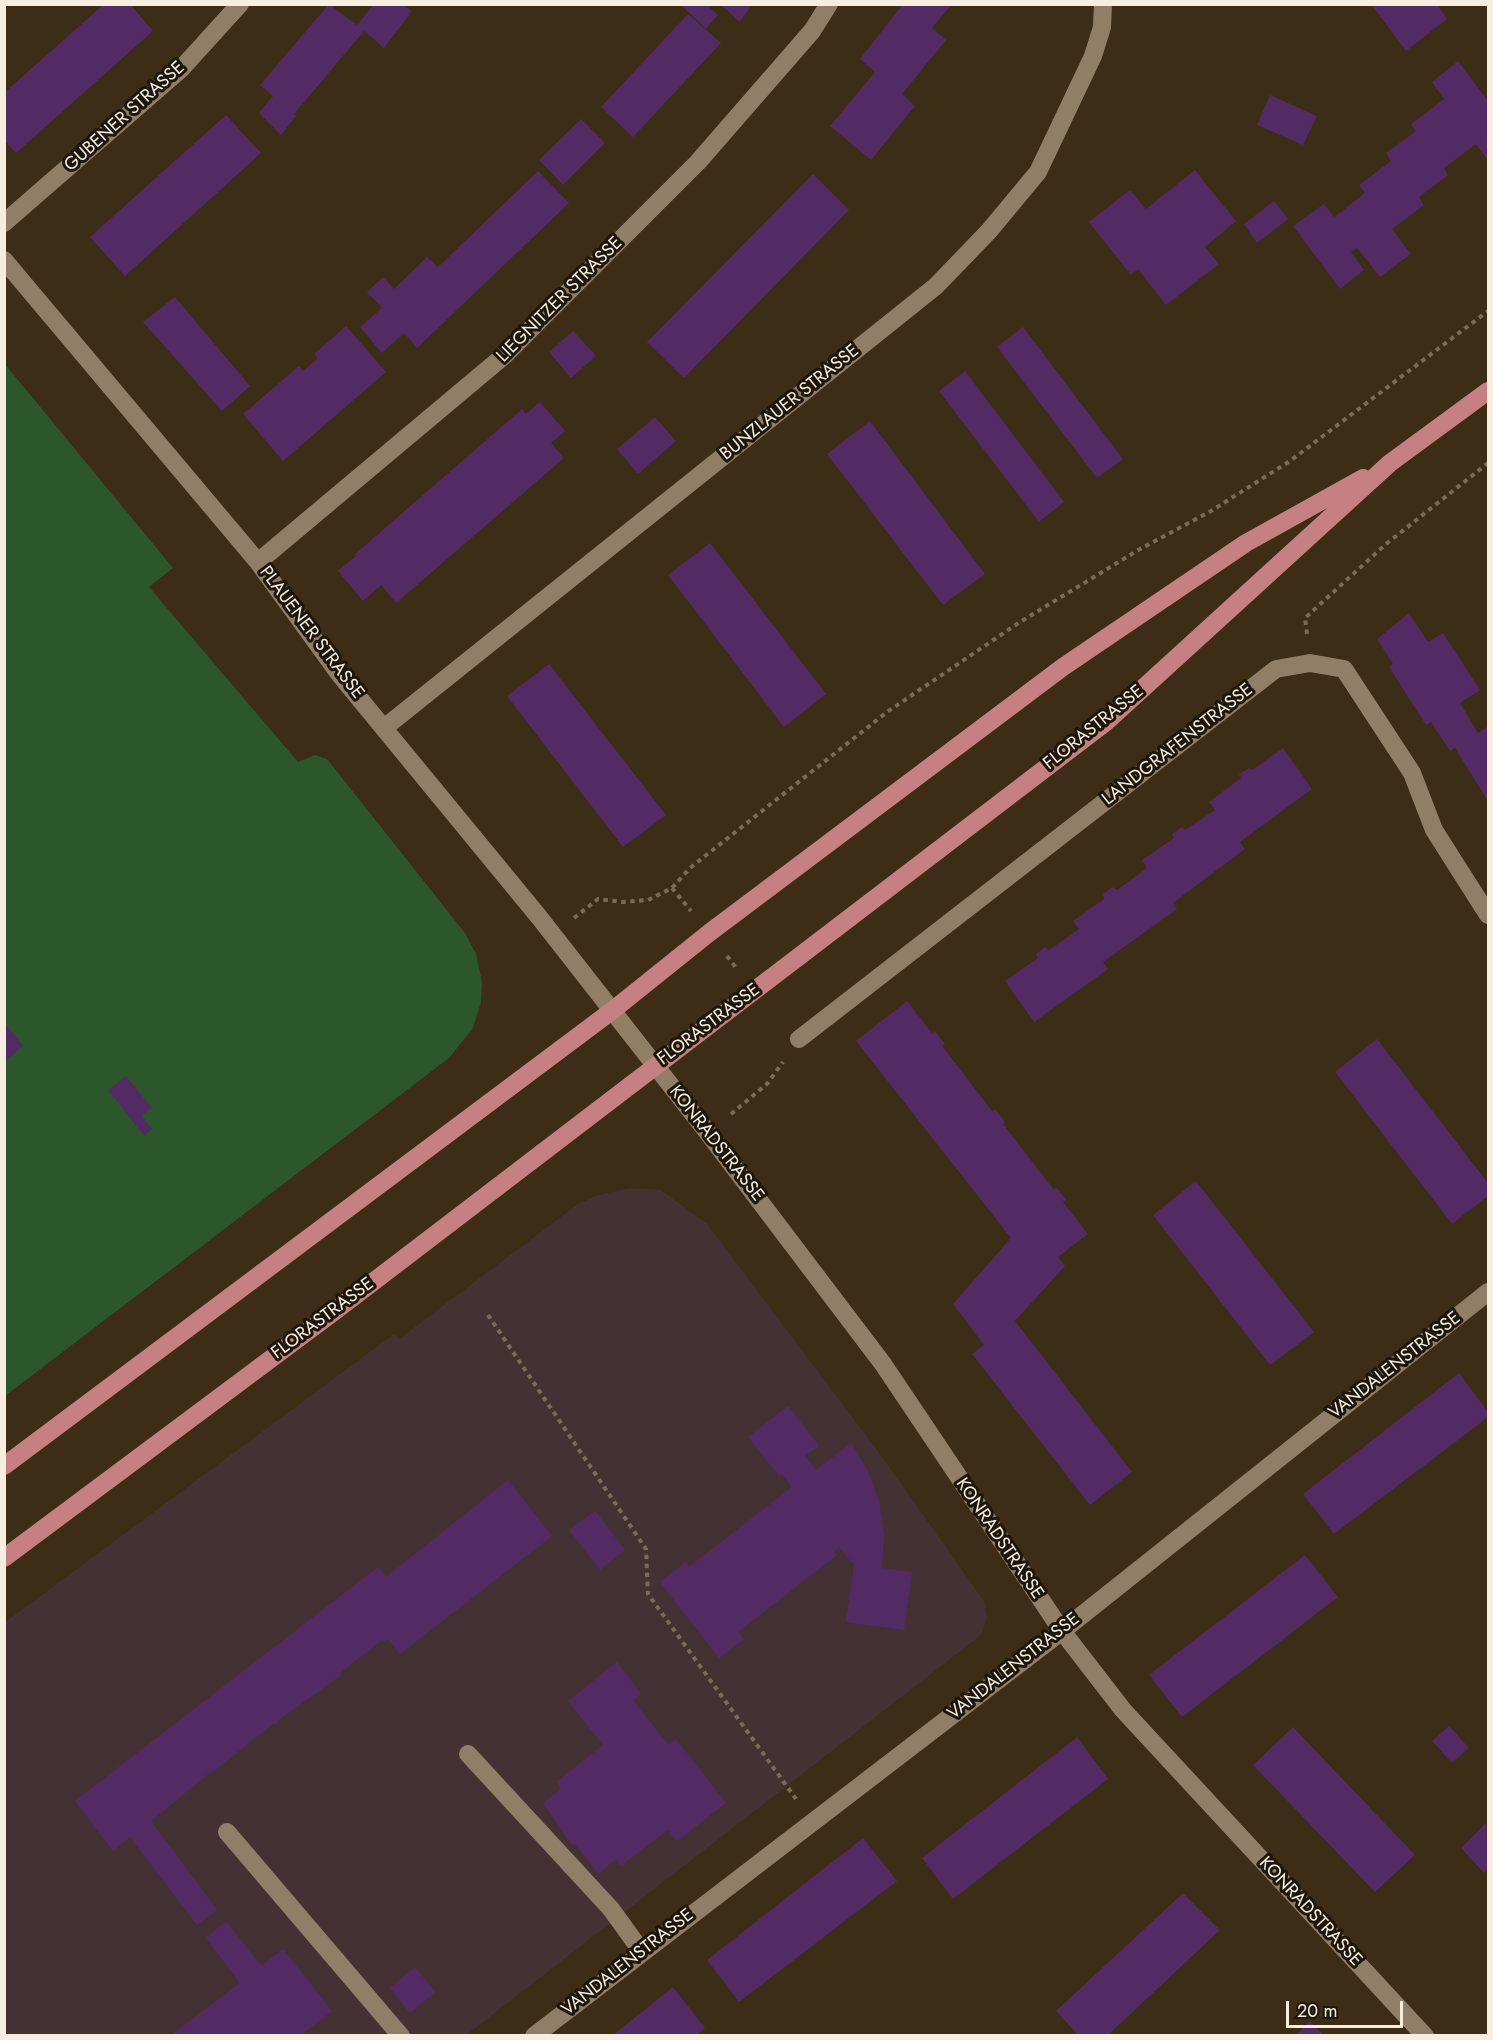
<!DOCTYPE html>
<html>
<head>
<meta charset="utf-8">
<style>
	body { margin:0 }
	#map { position:relative; width:1493px; height:2040px; overflow:hidden; background:#3d2c16; font-family:Jost,sans-serif }
	canvas { display:block }
	.frame { position:absolute; inset:0; border:6px solid #f8eee0; pointer-events:none }
	.scale { position:absolute; left:1286px; top:2001px; width:117px; height:27px; box-sizing:border-box; border:3px solid #f8eee0; border-top:0; padding-left:8px; font-size:18px; line-height:21px; white-space:nowrap; color:#f8eee0; -webkit-text-stroke:4px #1e160c; paint-order:stroke }
</style>
</head>
<body>
<div id="map">
<canvas width="1493" height="2040"></canvas>
<div class="frame"></div>
<div class="scale">20 m</div>
</div>
<script>
const context = document.querySelector('canvas').getContext('2d');
context.lineJoin = 'round';
function paint(path, color) { context.fillStyle = color; context.fill(path, 'evenodd'); }
const poly = rows => new Path2D(rows.map(r => 'M' + r).join(''));
function strokePath(path, color, width, dash) { context.strokeStyle = color; context.lineWidth = width; context.lineCap = dash ? 'butt' : 'round'; context.setLineDash(dash || []); context.stroke(path); }
function drawText(font, color, halo, rows, align = 'center') {
  context.font = font + ' Jost,sans-serif'; context.lineWidth = 6; context.setLineDash([]); context.textBaseline = 'middle'; context.strokeStyle = halo; context.fillStyle = color; for (const [text, x, y, turn = 0] of rows) {
    context.save(); context.translate(x, y); context.rotate((+turn || 0) * Math.PI / 180); context.textAlign = isNaN(turn) ? turn : align; if (halo) context.strokeText(text, 0, 0); context.fillText(text, 0, 0); context.restore();
  }
}
const education = poly([
	[630,1188,661,1190,707,1224,877,1450,984,1601,987,1619,981,1635,465,2036,5,2035,4,1623,394,1334,399,1339,578,1204,598,1195]
]);
const green = poly([
	[4,363,173,568,149,587,298,762,315,755,327,759,465,933,476,954,482,982,481,1002,473,1028,449,1058,5,1396]
]);
const building = poly([
	[104,4,130,4,153,31,16,153,4,140,4,93],
	[329,4,357,25,374,4,401,4,412,11,384,48,364,31,294,114,296,116,281,135,259,113,273,96,260,85],
	[680,4,706,4,718,15,706,29],
	[720,4,747,4,750,7,740,22],
	[903,4,952,4,932,28,946,40,902,94,915,106,871,160,830,126,875,72,860,59],
	[1371,4,1437,4,1447,19,1406,51],
	[688,14,721,43,633,137,601,107],
	[1458,61,1488,101,1488,160,1476,144,1444,168,1448,175,1419,197,1424,205,1392,229,1411,254,1380,277,1357,248,1351,252,1364,270,1340,289,1293,226,1324,204,1334,217,1365,193,1359,185,1391,161,1386,153,1416,131,1411,124,1444,99,1432,82],
	[1270,95,1317,116,1303,145,1257,125],
	[226,115,261,153,125,276,90,237],
	[581,119,605,143,563,185,539,160],
	[1195,170,1236,221,1205,247,1219,264,1166,305,1138,269,1131,275,1089,222,1130,190,1146,209],
	[538,171,569,203,417,348,404,333,382,353,360,327,382,308,367,292,383,277,394,289,427,257,438,267],
	[813,174,849,210,684,378,647,342],
	[1274,201,1288,219,1257,243,1244,224],
	[175,297,250,386,222,411,143,322],
	[346,326,386,372,283,461,243,414,299,366,303,371,318,358,314,354],
	[1023,327,1123,459,1097,478,997,347],
	[573,331,596,356,571,378,549,352],
	[965,371,1064,502,1039,522,939,391],
	[540,402,565,431,551,443,564,458,396,603,381,585,363,601,338,571,356,556,354,555,522,409,526,414],
	[655,417,676,441,638,474,617,449],
	[870,421,985,574,943,605,827,454],
	[710,543,826,694,784,727,668,575],
	[1409,613,1428,642,1443,633,1480,690,1460,703,1478,733,1488,726,1488,801,1455,748,1450,751,1431,722,1426,725,1389,667,1393,664,1377,639],
	[549,664,666,815,623,847,507,696],
	[1283,748,1312,789,1240,842,1245,849,1173,903,1177,909,1103,962,1108,969,1034,1022,1005,981,1038,958,1036,954,1045,947,1049,950,1079,929,1073,921,1104,899,1103,894,1112,887,1117,890,1147,868,1142,860,1174,838,1172,834,1182,827,1185,830,1215,810,1209,802,1241,778,1239,774,1249,768,1252,770],
	[907,1001,932,1033,935,1031,945,1044,942,1046,993,1112,995,1109,1005,1122,1003,1124,1054,1190,1056,1187,1066,1200,1063,1202,1088,1234,1058,1257,1065,1266,1015,1321,1132,1472,1090,1505,972,1354,984,1345,953,1304,1011,1238,856,1041],
	[4,1022,23,1046,4,1062],
	[1377,1039,1488,1183,1488,1196,1452,1224,1335,1072],
	[126,1076,152,1108,142,1116,152,1129,144,1136,108,1090],
	[1196,1181,1314,1332,1270,1365,1153,1215],
	[1459,1373,1488,1412,1488,1417,1334,1534,1303,1494],
	[788,1406,819,1446,805,1456,816,1470,851,1443,868,1471,879,1502,884,1535,882,1568,912,1572,904,1630,846,1622,854,1565,839,1547,834,1551,837,1555,738,1632,744,1639,719,1658,660,1582,686,1562,689,1567,792,1487,782,1474,779,1476,748,1437],
	[508,1480,552,1536,400,1654,388,1639,384,1642,382,1640,340,1673,341,1675,279,1720,276,1725,274,1723,213,1772,212,1771,151,1821,217,1910,197,1925,130,1837,113,1851,75,1801,378,1567,386,1577],
	[595,1511,625,1550,600,1570,569,1530],
	[1305,1555,1338,1597,1182,1717,1149,1675],
	[617,1662,641,1694,633,1700,668,1745,676,1739,726,1803,677,1841,669,1831,665,1832,621,1866,616,1859,598,1874,576,1845,571,1844,543,1803,561,1789,556,1782,603,1745,568,1701],
	[1449,1726,1469,1748,1452,1763,1432,1741],
	[1293,1727,1415,1855,1375,1892,1253,1765],
	[1077,1737,1108,1779,953,1899,922,1858],
	[1486,1823,1488,1869,1484,1873,1461,1848],
	[863,1838,897,1881,739,2002,707,1960],
	[1183,1893,1220,1930,1107,2036,1079,2036,1056,2011],
	[226,1921,261,1966,283,1949,332,2011,300,2036,170,2036,240,1983,206,1938],
	[415,1967,435,1992,410,2013,390,1988],
	[673,1987,705,2028,696,2036,612,2036],
	[1310,2021,1324,2036,1295,2036]
]);
const path = poly([
	[1307,634,1305,618,1386,544,1488,463],
	[672,888,691,911],
	[574,918,598,899,622,902,648,900,672,888,690,868,887,712,1020,622,1140,549,1211,511,1290,461,1488,311],
	[727,956,737,969],
	[731,1114,767,1084,783,1062],
	[488,1315,646,1549,648,1594,796,1799]
]);
const minor = poly([
	[4,223,181,69,240,4],
	[4,260,258,562,340,675,539,917,708,1133,883,1364,1062,1631,1123,1710,1425,2036],
	[258,562,506,354,698,162,812,31,829,4],
	[384,728,936,286,989,231,1038,172,1093,56,1102,27,1103,4],
	[799,1039,1276,669,1310,663,1344,669,1412,773,1434,830,1488,915],
	[468,1754,611,1909,642,1952],
	[227,1832,401,2036],
	[534,2036,1062,1631,1488,1292]
]);
const major = poly([
	[4,1466,613,1010,709,933,1063,667,1246,543,1363,478],
	[4,1558,335,1311,1106,722,1390,463,1488,391]
]);
const streetNames = [
	["GUBENER STRASSE",125,117,-42],
	["LIEGNITZER STRASSE",560,300,-45],
	["BUNZLAUER STRASSE",790,403,-39],
	["PLAUENER STRASSE",311,633,53],
	["FLORASTRASSE",1094,728,-39],
	["LANDGRAFENSTRASSE",1178,745,-38],
	["FLORASTRASSE",709,1025,-37],
	["KONRADSTRASSE",716,1144,52],
	["FLORASTRASSE",323,1319,-37],
	["VANDALENSTRASSE",1395,1366,-38],
	["KONRADSTRASSE",999,1539,56],
	["VANDALENSTRASSE",1014,1667,-38],
	["KONRADSTRASSE",1310,1912,47],
	["VANDALENSTRASSE",628,1963,-38]
];
paint(education, '#453134');
paint(green, '#2b572b');
paint(building, '#532b64');
strokePath(path, '#7a6b58', 4, [4.5, 4.5]);
strokePath(minor, '#917e66', 18);
strokePath(major, '#c68082', 18);
drawText('18px', '#f8eee0', '#1e160c', streetNames);
</script>
</body>
</html>
